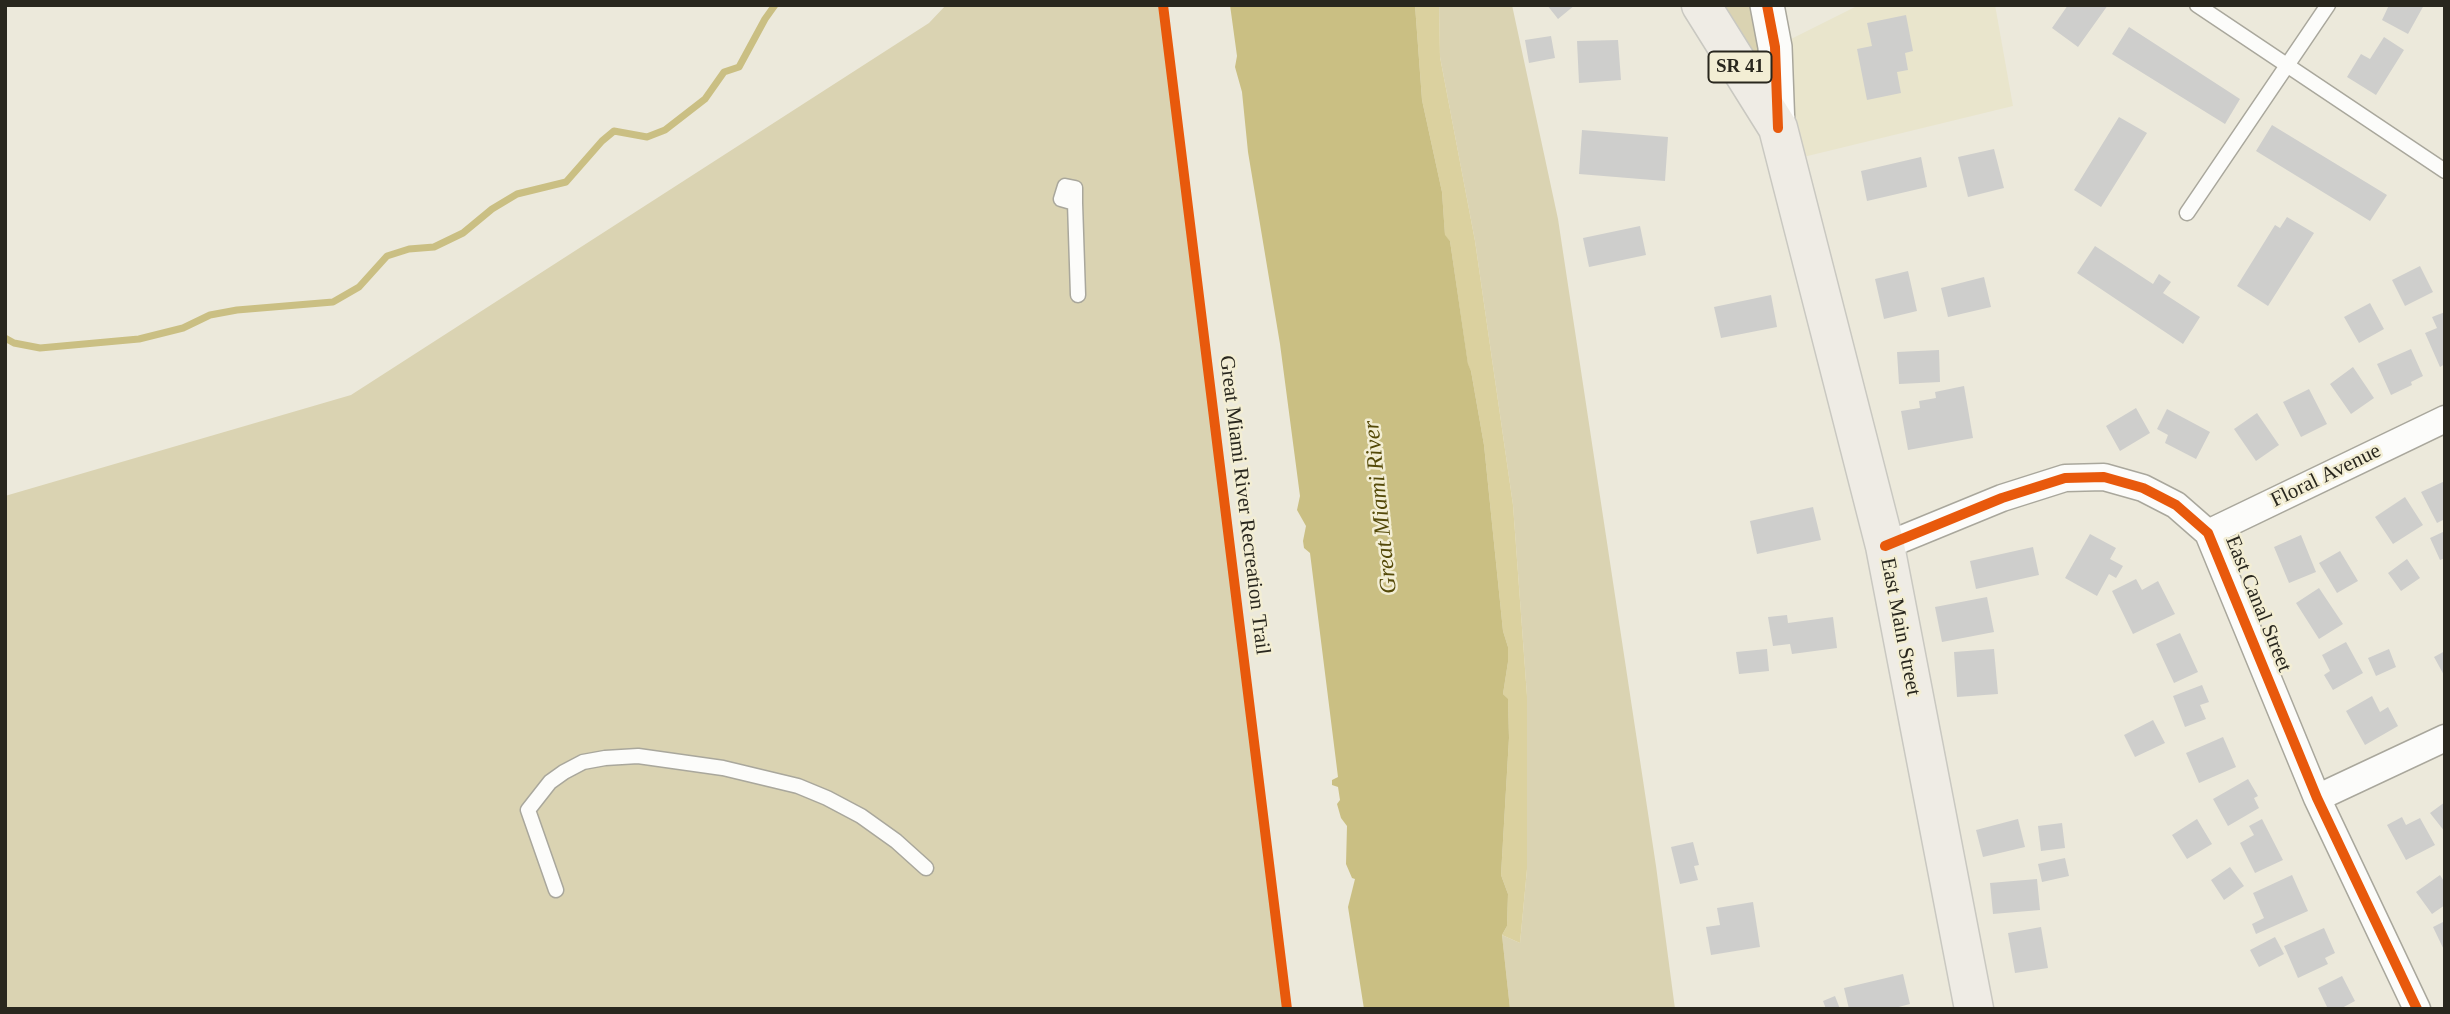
<!DOCTYPE html>
<html>
<head>
<meta charset="utf-8">
<style>
	body { margin:0 }
	#map { position:relative; width:2450px; height:1014px; overflow:hidden; background:#ece9db; font-family:Georgia,serif }
	canvas { display:block }
	.frame { position:absolute; inset:0; border:7px solid #29271e; pointer-events:none }
</style>
</head>
<body>
<div id="map">
<canvas width="2450" height="1014"></canvas>
<div class="frame"></div>
</div>
<script>
const context = document.querySelector('canvas').getContext('2d');
context.lineJoin = 'round';
function paint(path, color) { context.fillStyle = color; context.fill(path, 'evenodd'); }
const poly = rows => new Path2D(rows.map(r => 'M' + r).join(''));
function strokePath(path, color, width, dash) { context.strokeStyle = color; context.lineWidth = width; context.lineCap = dash ? 'butt' : 'round'; context.setLineDash(dash || []); context.stroke(path); }
function drawText(font, color, halo, rows, align = 'center') {
  context.font = font + ' Georgia,serif'; context.lineWidth = 5; context.setLineDash([]); context.textBaseline = 'middle'; context.strokeStyle = halo; context.fillStyle = color; for (const [text, x, y, turn = 0] of rows) {
    context.save(); context.translate(x, y); context.rotate((+turn || 0) * Math.PI / 180); context.textAlign = isNaN(turn) ? turn : align; if (halo) context.strokeText(text, 0, 0); context.fillText(text, 0, 0); context.restore();
  }
}
const built = poly([
	[1859,5,1995,5,2013,106,1787,161,1775,47]
]);
const green = poly([
	[946,5,1163,5,1287,1009,5,1009,5,496,351,395,929,23],
	[1439,5,1512,5,1558,219,1656,866,1675,1009,1510,1009,1502,935,1520,943,1527,869,1527,696,1513,505,1475,241,1440,57],
	[1701,5,1767,5,1778,128]
]);
const forest = poly([
	[1415,5,1439,5,1440,57,1475,241,1513,505,1527,696,1527,869,1520,943,1502,935,1507,926,1508,894,1501,875,1509,738,1508,700,1503,694,1508,662,1508,647,1503,631,1484,445,1471,371,1468,365,1450,241,1445,236,1442,192,1422,100]
]);
const water = poly([
	[1230,5,1415,5,1422,100,1442,192,1445,235,1450,241,1468,364,1471,371,1484,445,1503,631,1508,647,1508,662,1503,694,1508,699,1509,738,1501,875,1508,894,1507,926,1502,935,1510,1009,1364,1009,1348,907,1355,879,1352,878,1346,864,1347,826,1341,818,1337,804,1340,800,1338,787,1332,785,1332,780,1338,777,1310,553,1304,548,1303,541,1306,526,1297,510,1300,496,1280,344,1248,152,1242,92,1235,67,1237,56]
]);
const stream = poly([
	[5,338,14,343,40,348,139,339,183,328,210,315,237,310,333,302,359,287,387,256,409,249,434,247,463,233,492,209,517,194,566,182,602,141,614,131,647,137,665,130,705,99,724,72,739,67,765,19,775,5]
]);
const building = poly([
	[1547,5,1575,5,1558,19],
	[2068,5,2108,5,2078,47,2052,28],
	[2389,5,2424,5,2408,34,2382,20],
	[1906,15,1913,51,1905,53,1908,70,1897,72,1901,93,1867,100,1857,49,1872,46,1867,23],
	[2129,27,2240,99,2225,124,2112,54],
	[1551,36,1555,58,1529,63,1525,40],
	[2384,37,2404,50,2376,95,2347,77,2361,54,2370,59],
	[1618,40,1621,80,1579,83,1577,41],
	[2119,117,2147,133,2101,207,2074,190],
	[2272,125,2387,195,2370,221,2256,151],
	[1582,130,1668,137,1665,181,1579,174],
	[1994,149,2004,188,1968,197,1958,157],
	[1921,157,1927,187,1867,201,1861,171],
	[2287,217,2314,233,2268,306,2237,286,2275,225,2280,228],
	[1640,226,1646,255,1589,267,1583,238],
	[2095,246,2153,284,2159,274,2171,282,2163,293,2200,317,2183,344,2077,273],
	[2420,266,2433,292,2405,306,2392,280],
	[1908,271,1917,311,1884,319,1875,279],
	[1984,277,1991,307,1948,317,1941,288],
	[1771,295,1777,327,1721,338,1714,307],
	[2370,303,2384,329,2359,343,2344,317],
	[2445,312,2445,364,2440,367,2425,333,2437,328,2432,317],
	[2411,349,2423,376,2411,382,2412,385,2391,395,2377,364],
	[1939,350,1940,382,1899,384,1897,352],
	[2353,367,2374,398,2351,414,2330,384],
	[1964,386,1973,438,1908,450,1901,411,1920,408,1919,401,1936,398,1935,392],
	[2309,389,2327,424,2301,437,2283,402],
	[2136,408,2150,433,2120,451,2106,426],
	[2167,409,2210,432,2196,459,2165,443,2168,435,2157,429],
	[2257,413,2279,445,2256,461,2234,429],
	[2445,481,2445,519,2437,523,2421,492],
	[2405,497,2423,525,2393,544,2375,517],
	[1813,507,1821,540,1757,554,1750,521],
	[2445,531,2445,558,2440,560,2430,538],
	[2090,534,2116,548,2110,559,2123,566,2116,578,2109,574,2097,596,2065,578],
	[2301,535,2316,572,2289,583,2274,547],
	[2033,547,2039,575,1976,589,1970,561],
	[2340,551,2358,581,2337,593,2319,563],
	[2407,559,2420,578,2401,591,2388,573],
	[2136,579,2142,590,2158,581,2175,614,2133,634,2112,591],
	[2319,588,2343,624,2319,639,2296,603],
	[1987,597,1994,632,1942,642,1935,607],
	[1787,615,1788,623,1833,617,1837,648,1792,654,1790,644,1773,646,1768,617],
	[2180,633,2198,672,2174,683,2156,644],
	[2346,642,2363,673,2333,690,2324,675,2330,671,2322,655],
	[1767,649,1769,671,1739,674,1736,652],
	[1994,649,1998,694,1957,697,1954,652],
	[2389,649,2396,667,2376,676,2368,658],
	[2445,651,2445,677,2434,657],
	[2202,685,2209,702,2200,705,2206,719,2185,727,2173,696],
	[2372,696,2380,712,2388,707,2398,726,2365,745,2346,711],
	[2153,720,2165,743,2135,757,2124,735],
	[2223,737,2236,767,2199,783,2186,753],
	[2248,779,2258,796,2254,798,2259,808,2228,826,2213,799],
	[2445,802,2445,832,2430,813],
	[2402,817,2406,825,2420,818,2435,845,2406,860,2387,825],
	[2018,819,2025,847,1983,857,1976,830],
	[2197,819,2212,844,2187,859,2172,835],
	[2262,819,2283,860,2255,873,2240,843,2254,835,2249,826],
	[2062,823,2065,848,2041,851,2038,826],
	[1693,842,1699,865,1694,866,1698,880,1680,884,1671,847],
	[2065,858,2069,876,2042,882,2038,864],
	[2230,867,2244,886,2224,900,2211,880],
	[2292,875,2308,911,2256,934,2252,924,2264,918,2253,893],
	[2440,875,2445,883,2445,905,2432,914,2416,892],
	[2037,879,2040,910,1993,914,1990,883],
	[1753,902,1760,947,1711,955,1706,927,1720,925,1717,908],
	[2445,921,2445,952,2433,927],
	[2041,927,2048,968,2015,973,2008,933],
	[2324,928,2335,953,2325,958,2328,964,2298,978,2284,946],
	[2275,937,2284,954,2259,967,2250,950],
	[1903,974,1910,1004,1891,1009,1849,1009,1844,988],
	[2342,976,2355,1001,2340,1009,2328,1009,2318,988],
	[1835,996,1840,1009,1826,1009,1823,1001]
]);
const service = poly([
	[2197,5,2445,171],
	[1075,203,1061,199,1065,186,1075,188,1075,203,1078,295],
	[2187,213,2328,5],
	[556,890,528,810,550,782,564,772,583,762,605,758,638,756,723,768,798,786,827,798,861,816,896,841,926,868]
]);
const minor = poly([
	[2208,533,2445,419],
	[1885,546,2002,498,2065,478,2104,477,2143,488,2176,505,2208,533,2317,798,2417,1009],
	[2317,798,2445,738]
]);
const tertiary = poly([
	[1767,5,1775,47,1778,128]
]);
const primary = poly([
	[1701,5,1778,128,1885,546,1974,1009]
]);
const cycleway = poly([
	[1163,5,1287,1009],
	[1767,5,1775,47,1778,128],
	[1885,546,2002,498,2065,478,2104,477,2143,488,2176,505,2208,533,2317,798,2417,1009]
]);
const shields = [
	[1740,67,63]
];
const shieldNames = [
	["SR 41",1740,67]
];
const streetNames = [
	["Floral Avenue",2326,476,-26],
	["Great Miami River Recreation Trail",1244,505,83],
	["East Canal Street",2258,604,68],
	["East Main Street",1900,627,79]
];
const waterNames = [
	["Great Miami River",1381,507,-96]
];
paint(built, '#e9e5cc');
paint(green, '#dad3b2');
paint(forest, '#dbd19f');
paint(water, '#cabf83');
strokePath(stream, '#cabf83', 7);
paint(building, '#cececc');
strokePath(service, '#a9a79c', 17);
strokePath(minor, '#a9a79c', 29);
strokePath(tertiary, '#a9a79c', 36);
strokePath(primary, '#c9c8c1', 41);
strokePath(service, '#fcfcfa', 14);
strokePath(minor, '#fcfcfa', 26);
strokePath(tertiary, '#fcfcfa', 33);
strokePath(primary, '#efece5', 38);
strokePath(cycleway, '#e8590c', 10);
for (const [x, y, w] of shields) { const box = new Path2D(); box.roundRect(x - w / 2, y - 15.5, w, 31, 5); context.fillStyle = '#f3eed4'; context.fill(box); strokePath(box, '#29271e', 2); }
drawText('bold 19px', '#29271e', null, shieldNames);
drawText('21px', '#29271e', '#f3eed4', streetNames);
drawText('italic 23px', '#544908', '#f3eed4', waterNames);
</script>
</body>
</html>
